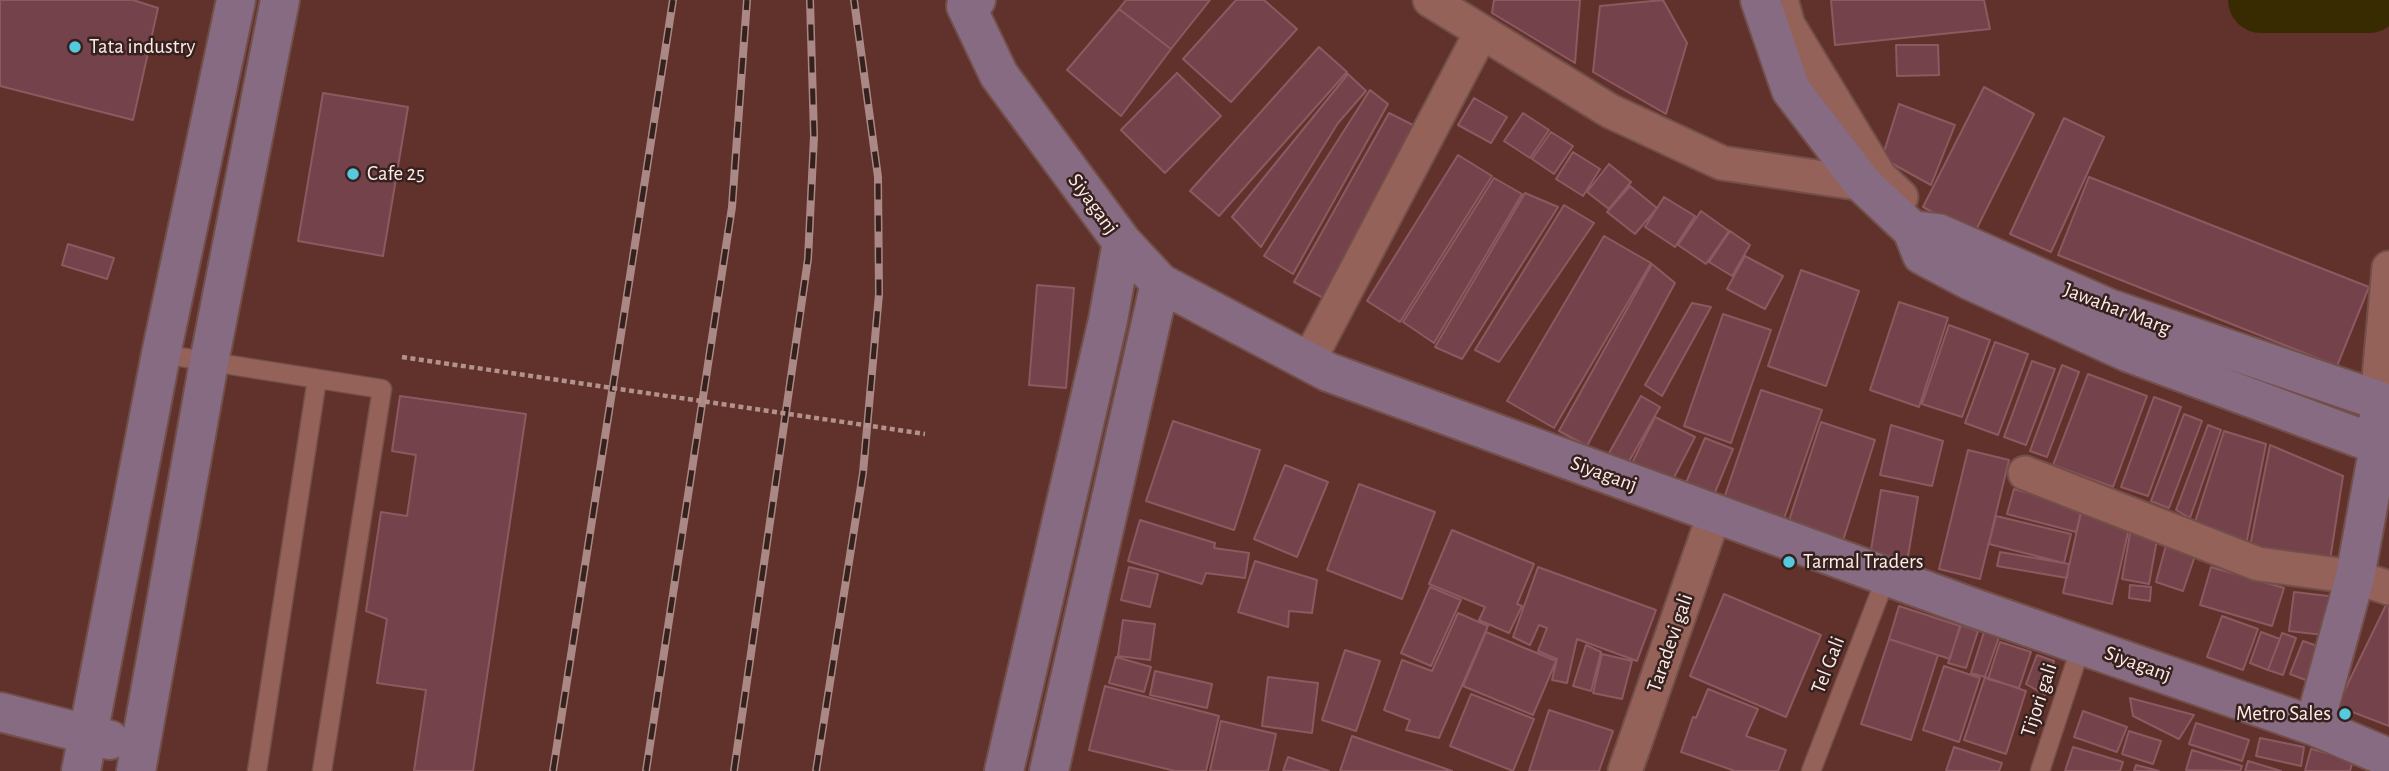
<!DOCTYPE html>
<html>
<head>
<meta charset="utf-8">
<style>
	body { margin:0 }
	canvas { display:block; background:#60322b }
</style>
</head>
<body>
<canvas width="2389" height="771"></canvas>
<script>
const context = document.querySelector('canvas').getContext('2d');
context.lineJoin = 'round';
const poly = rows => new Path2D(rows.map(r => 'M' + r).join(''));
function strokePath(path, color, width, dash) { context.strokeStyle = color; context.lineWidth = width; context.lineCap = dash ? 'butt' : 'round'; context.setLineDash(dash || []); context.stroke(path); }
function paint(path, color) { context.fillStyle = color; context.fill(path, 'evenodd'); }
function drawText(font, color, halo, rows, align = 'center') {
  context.font = font + ' "Alegreya Sans",sans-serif'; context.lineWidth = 5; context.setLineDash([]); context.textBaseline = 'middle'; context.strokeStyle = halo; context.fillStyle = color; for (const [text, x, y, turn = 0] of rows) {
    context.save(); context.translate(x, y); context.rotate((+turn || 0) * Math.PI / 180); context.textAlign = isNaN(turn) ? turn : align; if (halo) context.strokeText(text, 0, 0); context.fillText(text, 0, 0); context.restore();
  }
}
const river = poly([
	[2261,0,2369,0]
]);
const building = poly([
	[0,0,133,0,158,8,133,120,0,86,0,0],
	[1126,0,1210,0,1171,49,1119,9,1126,0],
	[1236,0,1264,0,1297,29,1231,102,1183,59,1236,0],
	[1494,0,1580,0,1575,63,1492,13,1494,0],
	[1663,0,1687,43,1666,114,1593,72,1600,6,1663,0],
	[1831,0,1984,0,1990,29,1835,45,1831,0],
	[1119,9,1171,49,1121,116,1067,70,1119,9],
	[1896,45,1938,45,1939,75,1897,76,1896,45],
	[1319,47,1347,72,1219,216,1190,191,1319,47],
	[1177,73,1221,116,1165,173,1121,130,1177,73],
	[1348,74,1366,91,1338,123,1261,247,1232,217,1348,74],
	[1984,87,2034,114,1974,234,1923,207,1984,87],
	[1370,90,1388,104,1293,274,1264,256,1370,90],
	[323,93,408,107,383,256,298,241,323,93],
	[1474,98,1507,117,1491,143,1458,125,1474,98],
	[1899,104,1955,125,1931,185,1882,158,1899,104],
	[1389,113,1415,126,1325,299,1294,282,1389,113],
	[1523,113,1549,130,1530,158,1504,141,1523,113],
	[2064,118,2104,137,2051,252,2010,234,2064,118],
	[1551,132,1573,146,1554,174,1532,159,1551,132],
	[1573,152,1600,169,1583,196,1556,179,1573,152],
	[1458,155,1492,176,1400,322,1367,301,1458,155],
	[1609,164,1631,182,1609,209,1587,192,1609,164],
	[2089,177,2369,287,2337,366,2058,255,2089,177],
	[1494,178,1522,194,1434,343,1403,322,1494,178],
	[1630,186,1657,208,1635,234,1607,212,1630,186],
	[1525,193,1558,207,1462,359,1435,347,1525,193],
	[1664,197,1695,216,1675,247,1645,227,1664,197],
	[1564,205,1594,223,1499,362,1475,350,1564,205],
	[1701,211,1729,231,1706,264,1678,245,1701,211],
	[1730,231,1750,245,1732,276,1709,262,1730,231],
	[1604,236,1651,263,1554,428,1507,401,1604,236],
	[68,244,114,258,107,279,62,265,68,244],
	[1745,256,1783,276,1765,309,1727,289,1745,256],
	[1652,264,1675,283,1587,446,1559,431,1652,264],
	[1801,270,1859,291,1826,386,1768,366,1801,270],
	[1037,285,1074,288,1066,388,1029,385,1037,285],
	[1899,302,1948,318,1919,407,1870,390,1899,302],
	[1692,303,1711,307,1662,396,1645,385,1692,303],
	[1723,314,1771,330,1731,443,1684,426,1723,314],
	[1949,325,1990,340,1962,417,1922,404,1949,325],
	[1995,342,2028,354,1998,435,1965,423,1995,342],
	[2032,361,2055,369,2026,445,2004,437,2032,361],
	[2062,365,2079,372,2047,457,2030,451,2062,365],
	[2088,374,2147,396,2113,487,2053,465,2088,374],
	[1761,390,1822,410,1780,530,1720,510,1761,390],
	[400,396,526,414,473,771,414,771,426,690,377,683,387,619,366,611,381,512,407,516,416,455,392,451,400,396],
	[1641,396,1660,407,1628,463,1609,453,1641,396],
	[2154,397,2181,407,2148,496,2121,487,2154,397],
	[2184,414,2202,421,2169,508,2151,501,2184,414],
	[1655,417,1695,437,1668,489,1629,469,1655,417],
	[1173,421,1260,450,1234,530,1146,501,1173,421],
	[1821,422,1875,440,1840,550,1785,533,1821,422],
	[1891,425,1943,441,1932,486,1880,475,1891,425],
	[2208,425,2221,430,2190,518,2176,510,2208,425],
	[2224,431,2266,444,2246,545,2195,522,2224,431],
	[1705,438,1733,449,1708,509,1680,497,1705,438],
	[2270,445,2343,476,2330,560,2250,546,2270,445],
	[1968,450,2009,460,1980,579,1939,569,1968,450],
	[1285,465,1328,482,1297,557,1254,539,1285,465],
	[1359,484,1435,512,1402,599,1327,570,1359,484],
	[2014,489,2082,508,2076,532,2007,514,2014,489],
	[1881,490,1918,497,1906,568,1869,562,1881,490],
	[2082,508,2131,519,2112,604,2063,593,2082,508],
	[1996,516,2071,534,2064,563,1989,544,1996,516],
	[1140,520,1215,543,1214,548,1249,553,1245,578,1206,573,1202,584,1128,561,1140,520],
	[2131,528,2158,534,2149,584,2122,579,2131,528],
	[1452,530,1534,564,1517,604,1522,606,1509,633,1479,620,1485,607,1429,584,1452,530],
	[2169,534,2199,544,2183,591,2156,582,2169,534],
	[2000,552,2069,564,2067,578,1997,566,2000,552],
	[1255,561,1317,580,1312,613,1289,611,1288,627,1238,612,1255,561],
	[1129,567,1158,574,1150,607,1121,600,1129,567],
	[1538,567,1656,610,1637,661,1577,639,1567,683,1552,680,1557,659,1538,651,1547,628,1539,625,1530,645,1513,637,1538,567],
	[2211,567,2284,588,2272,626,2200,605,2211,567],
	[2130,585,2151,587,2150,601,2129,598,2130,585],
	[1430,587,1461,600,1431,666,1401,653,1430,587],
	[2294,592,2337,597,2332,636,2289,631,2294,592],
	[1724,594,1821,635,1786,717,1690,676,1724,594],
	[2386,605,2389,606,2389,726,2337,706,2386,605],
	[1899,606,1960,626,1950,659,1889,639,1899,606],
	[1458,613,1488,626,1439,738,1406,730,1410,720,1384,710,1402,660,1432,671,1458,613],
	[2222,616,2258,629,2243,670,2207,657,2222,616],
	[1123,620,1155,624,1150,660,1118,656,1123,620],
	[1961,625,1978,631,1966,668,1948,663,1961,625],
	[1486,632,1556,661,1533,715,1463,686,1486,632],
	[1984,632,1999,637,1985,677,1971,673,1984,632],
	[2261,632,2280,639,2268,670,2250,663,2261,632],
	[2282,633,2296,638,2283,675,2268,670,2282,633],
	[1889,639,1938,655,1911,740,1861,724,1889,639],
	[2303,641,2326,649,2313,683,2290,674,2303,641],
	[2000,642,2031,652,2019,688,1988,679,2000,642],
	[1586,645,1601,652,1591,691,1573,686,1586,645],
	[1345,650,1380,661,1356,731,1322,720,1345,650],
	[1602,654,1632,661,1622,699,1593,693,1602,654],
	[2037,655,2054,661,2045,695,2026,684,2037,655],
	[1116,657,1151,667,1144,692,1109,683,1116,657],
	[1944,666,1980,678,1959,742,1923,730,1944,666],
	[1155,671,1212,684,1207,708,1150,695,1155,671],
	[1268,677,1318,683,1312,733,1262,726,1268,677],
	[1985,677,2026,691,2006,754,1964,740,1985,677],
	[1105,686,1219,716,1206,771,1175,771,1089,750,1105,686],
	[1708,689,1758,709,1746,736,1786,750,1778,771,1735,771,1681,752,1693,717,1696,718,1708,689],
	[1471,694,1534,719,1513,771,1450,746,1471,694],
	[2130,698,2194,715,2179,739,2133,716,2130,698],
	[1549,710,1613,731,1599,771,1529,771,1549,710],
	[2083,711,2127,727,2117,752,2074,737,2083,711],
	[1221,721,1276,734,1268,771,1210,771,1221,721],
	[2196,723,2249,740,2242,761,2189,744,2196,723],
	[2129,731,2161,741,2153,764,2122,754,2129,731],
	[1352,736,1452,771,1340,771,1352,736],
	[2260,738,2304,747,2301,766,2256,756,2260,738],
	[1954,747,2002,763,1999,771,1946,771,1954,747],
	[2073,747,2123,762,2120,771,2065,771,2073,747],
	[2311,749,2353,760,2350,771,2305,771,2311,749],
	[2192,750,2242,766,2240,771,2186,770,2192,750],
	[1288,757,1329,771,1283,771,1288,757],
	[2248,761,2281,771,2245,771,2248,761],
	[2136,765,2159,771,2134,771,2136,765]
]);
const lane = poly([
	[161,354,382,389,322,771],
	[257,771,317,379],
	[1811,771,1887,575],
	[2040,771,2082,643]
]);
const street = poly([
	[1430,0,1610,111,1722,163,1863,184],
	[1781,0,1788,25,1817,73,1880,177,1901,197],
	[1308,362,1481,33],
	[2377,401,2389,268],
	[2025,473,2258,564,2355,577,2389,588],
	[1625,771,1714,515]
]);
const secondary = poly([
	[976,0,966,6,999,75,1122,242,1160,283,1328,372,1971,607,2314,726,2389,758],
	[1760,0,1791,90,1863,184,1912,230,1938,233,2108,308,2389,404],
	[1912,230,1922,255,1969,280,2127,352,2389,449],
	[0,712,110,740],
	[2314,726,2355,577,2379,446,2378,421],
	[81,771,161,354,236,0],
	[136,771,209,362,280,0],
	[1004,771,1108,320,1122,242],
	[1049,771,1160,283]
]);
const rail = poly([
	[553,771,673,0],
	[646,771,732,207,747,0],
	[734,771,808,259,814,136,810,0],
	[816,771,863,473,879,294,878,177,854,0]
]);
const pathBridge = poly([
	[402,357,925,434]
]);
const markers = [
	[75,47,7,"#54cadc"],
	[353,174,7,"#54cadc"],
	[1789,562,7,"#54cadc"],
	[2345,714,7,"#54cadc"]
];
const poiNames = [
	["Tata industry",89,47],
	["Cafe 25",367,174],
	["Tarmal Traders",1803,562],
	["Metro Sales",2331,714,"right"]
];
const streetNames = [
	["Siyaganj",1093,204,54],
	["Jawahar Marg",2117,309,21],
	["Siyaganj",1604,474,20],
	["Taradevi gali",1670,643,-71],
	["Siyaganj",2138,664,20],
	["Tel Gali",1828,665,-69],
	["Tijori gali",2039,700,-72]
];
strokePath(river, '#392b01', 66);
paint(building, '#73424b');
strokePath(building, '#8c5961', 2);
strokePath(lane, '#734f4a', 21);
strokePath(street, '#734f4a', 37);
strokePath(secondary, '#734f4a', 42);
strokePath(lane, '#95625a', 18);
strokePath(street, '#95625a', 33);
strokePath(secondary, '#866b82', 38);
strokePath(rail, '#aa8984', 8);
strokePath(rail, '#36211e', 5, [16]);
strokePath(pathBridge, '#b2928d', 4.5, [5, 3.5]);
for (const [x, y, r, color] of markers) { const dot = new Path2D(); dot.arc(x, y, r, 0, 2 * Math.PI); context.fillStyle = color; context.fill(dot); strokePath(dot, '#36211e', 2.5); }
drawText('21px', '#fdebe8', '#36211e', poiNames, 'left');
drawText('21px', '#fdebe8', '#36211e', streetNames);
</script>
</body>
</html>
